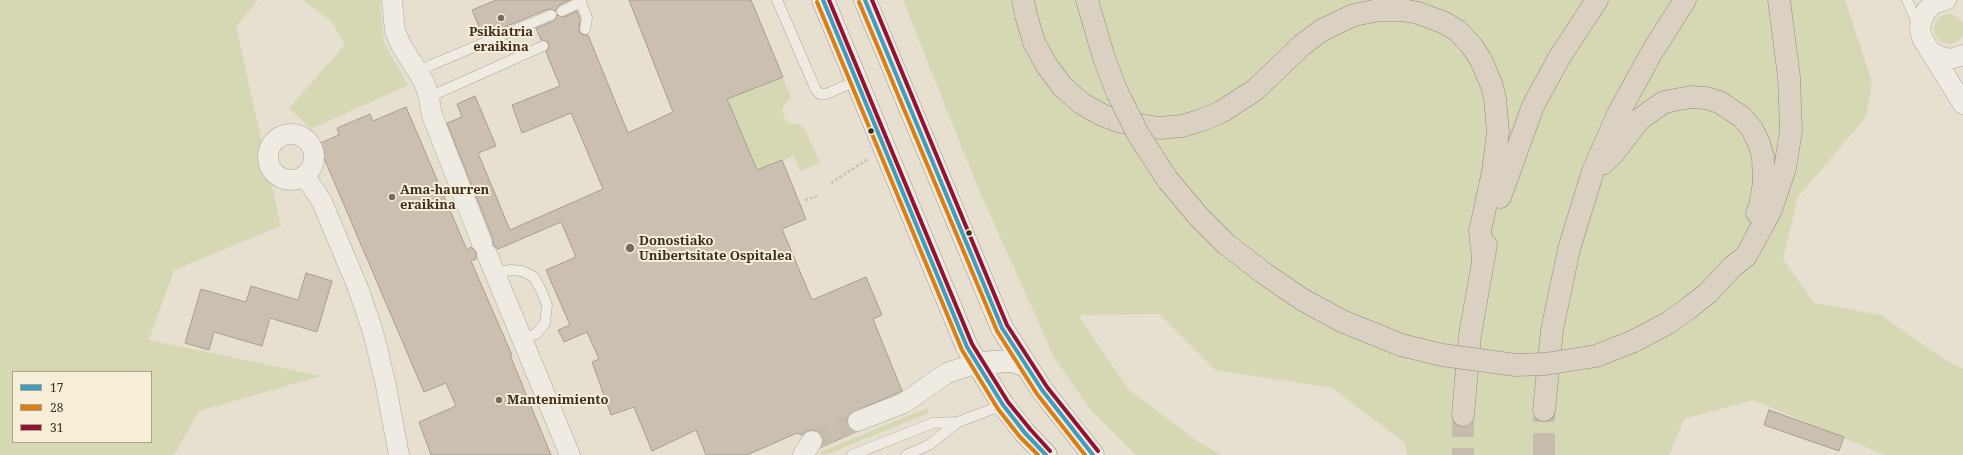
<!DOCTYPE html>
<html>
<head>
<meta charset="utf-8">
<style>
	body { margin:0 }
	#map { position:relative; width:1963px; height:455px; overflow:hidden; background:#e7e0d1; font-family:"Noto Serif",serif }
	canvas { display:block }
	.legend { position:absolute; left:12px; top:371px; width:140px; height:72px; box-sizing:border-box; background:#f7eed8; border:1px solid #ada18e; margin:0; padding:5px 7px; list-style:none; font-size:12px; color:#3d2e20 }
	.legend li { display:flex; align-items:center; gap:8px; height:20px }
	.legend b { width:20px; border:1px solid #ada18e }
</style>
</head>
<body>
<div id="map">
<canvas width="1963" height="455"></canvas>
<ul class="legend">
<li><b style="height:5px;background:#3f9dbe"></b>17</li>
<li><b style="height:5px;background:#db7f12"></b>28</li>
<li><b style="height:5px;background:#941231"></b>31</li>
</ul>
</div>
<script>
const context = document.querySelector('canvas').getContext('2d');
context.lineJoin = 'round';
function paint(path, color) { context.fillStyle = color; context.fill(path, 'evenodd'); }
const poly = rows => new Path2D(rows.map(r => 'M' + r).join(''));
function strokePath(path, color, width, dash) { context.strokeStyle = color; context.lineWidth = width; context.lineCap = dash ? 'butt' : 'round'; context.setLineDash(dash || []); context.stroke(path); }
function drawText(font, color, halo, rows, align = 'center') {
  context.font = font + ' "Noto Serif",serif'; context.lineWidth = 4; context.setLineDash([]); context.textBaseline = 'middle'; context.strokeStyle = halo; context.fillStyle = color; for (const [text, x, y, turn = 0] of rows) {
    context.save(); context.translate(x, y); context.rotate((+turn || 0) * Math.PI / 180); context.textAlign = isNaN(turn) ? turn : align; if (halo) context.strokeText(text, 0, 0); context.fillText(text, 0, 0); context.restore();
  }
}
const green = poly([
	[0,0,258,0,236,27,281,226,174,270,149,340,321,376,199,411,174,455,0,455],
	[13,372,151,372,151,442,13,442],
	[303,0,380,0,384,43,408,85,311,129,289,108,345,45,332,22],
	[903,0,1845,0,1872,82,1866,117,1798,197,1783,259,1814,303,1881,315,1942,358,1963,369,1963,455,1885,455,1753,400,1684,419,1669,455,1407,455,1405,443,1332,388,1215,370,1159,314,1078,315,1129,390,1194,439,1221,455,1136,455,1089,408,1054,357,976,183],
	'1934 29a15 15 0 1 1 30 0a15 15 0 1 1-30 0Z',
	[783,77,791,98,784,105,782,111,787,123,800,125,805,129,820,163,800,171,794,156,757,170,727,99],
	[927,408,929,413,825,455,818,453]
]);
const building = poly([
	[496,0,570,0,559,5,556,11,548,9,483,36,472,10,496,0],
	[629,0,751,0,783,77,727,99,757,170,782,160,806,219,782,229,812,300,866,277,882,315,873,319,902,391,849,414,847,419,847,425,851,430,856,432,822,447,823,441,822,435,818,431,812,430,806,431,802,435,797,433,747,455,706,455,696,430,652,451,634,407,611,415,592,362,599,359,587,332,564,342,558,330,570,325,546,270,576,257,561,222,498,249,493,245,493,239,447,123,462,117,457,104,475,96,496,146,478,153,510,230,603,189,571,113,522,133,512,105,560,86,546,52,548,49,549,44,546,41,541,40,536,28,554,21,557,15,564,17,577,11,580,19,579,32,583,35,588,35,628,133,673,112,629,0],
	[406,107,467,250,471,247,476,252,476,259,471,261,512,355,510,355,551,455,431,455,419,422,456,406,446,383,424,392,318,144,339,135,337,128,370,114,373,121,406,107],
	[306,273,332,281,317,332,270,318,262,346,214,332,209,350,185,343,201,289,246,302,251,286,298,300,306,273],
	[1769,410,1844,437,1839,451,1764,425,1769,410]
]);
const minorTunnel = poly([
	[812,441,858,421]
]);
const motorwayTunnel = poly([
	[1463,415,1463,455],
	[1544,455,1544,410]
]);
const path = poly([
	[831,183,868,159],
	[805,200,817,196]
]);
const service = poly([
	[580,0,587,18,585,29],
	[777,0,816,90,820,94,826,94,856,81],
	[1907,0,1919,27],
	[562,11,581,2],
	[418,72,431,65,551,15],
	[429,97,543,46],
	[495,273,511,270,522,271,534,277,541,290,547,305,545,323,536,334,522,339],
	[852,455,933,423,958,422,1003,405],
	[906,455,929,445,958,422]
]);
const minor = poly([
	[392,0,395,31,401,45,424,82,429,97,432,115,482,243],
	[1946,0,1933,4,1926,11,1922,20,1920,29,1922,38,1963,104],
	[1933,53,1941,57,1950,59,1963,55],
	'268 157a23 23 0 1 1 46 0a23 23 0 1 1-46 0Z',
	[305,176,322,202,358,288,373,332,385,381,399,455],
	[487,254,570,455],
	[858,421,904,403,947,373,977,363],
	[803,455,812,441]
]);
const secondary = poly([
	[823,0,967,347,1003,405,1025,433,1046,455],
	[865,0,1002,328,1042,390,1093,455],
	[977,363,1012,361,1026,366]
]);
const motorway = poly([
	[1023,0,1026,15,1034,42,1047,66,1062,86,1081,103,1102,115,1121,122,1159,128,1182,126,1202,120,1221,112,1255,90,1302,45,1322,30,1354,15,1379,10,1402,10,1418,13,1445,23,1458,31,1471,45,1481,60,1492,86,1495,99,1498,132,1493,172,1480,231,1483,259],
	[1087,0,1104,58,1117,92],
	[1602,164,1613,154,1640,119,1664,102,1691,97,1706,98,1719,102,1742,117,1752,129,1759,143,1763,157,1764,183,1760,205,1757,213],
	[1167,179,1199,217,1226,244,1265,274,1303,300,1342,321,1401,345],
	[1500,197,1533,106,1559,58,1597,0],
	[1634,341,1668,323,1689,308,1709,292,1731,268,1746,256,1771,210,1785,168,1791,131,1789,77,1779,0],
	[1544,410,1552,330,1569,249,1593,171,1618,114,1652,52,1685,0],
	[1463,415,1470,335,1486,245]
]);
const motorwayBridge = poly([
	[1117,92,1138,134,1167,179],
	[1401,345,1442,355,1516,365,1545,364,1596,356,1634,341]
]);
const bus1 = poly([
	[823,0,967,347,1003,405,1025,433,1046,455],
	[865,0,1002,328,1042,390,1093,455]
]);
const bus2 = poly([
	[817,2,962,350,998,409,1020,437,1038,455],
	[859,2,997,331,1037,394,1085,455]
]);
const bus3 = poly([
	[829,0,972,344,1008,402,1030,429,1050,451],
	[872,0,1007,325,1047,387,1098,451]
]);
const markers = [
	[501,18,4,"#786c5e"],
	[871,131,3.5,"#3d2e20"],
	[392,197,4,"#786c5e"],
	[969,233,3.5,"#3d2e20"],
	[630,248,5,"#786c5e"],
	[499,400,4,"#786c5e"]
];
const poiNames = [
	["Psikiatria",501,32,"center"],
	["eraikina",501,47,"center"],
	["Ama-haurren",400,190],
	["eraikina",400,205],
	["Donostiako",639,241],
	["Unibertsitate Ospitalea",639,256],
	["Mantenimiento",507,400]
];
paint(green, '#d6d7b3');
paint(building, '#cbbfb2');
strokePath(building, '#a89c90', 1);
strokePath(minorTunnel, '#c5bcae', 20, [20, 10]);
strokePath(motorwayTunnel, '#c5bcae', 22, [22, 11]);
strokePath(service, '#ada599', 11);
strokePath(minor, '#ada599', 21);
strokePath(secondary, '#9c958a', 23);
strokePath(motorway, '#928b80', 23);
strokePath(path, '#c8c2b9', 2.5, [3, 2]);
strokePath(service, '#efebe3', 10);
strokePath(minor, '#efebe3', 20);
strokePath(secondary, '#efebe3', 22);
strokePath(motorway, '#dad1c2', 22);
strokePath(motorwayBridge, '#928b80', 23, []);
strokePath(motorwayBridge, '#dad1c2', 22);
strokePath(bus1, '#3f9dbe', 4);
strokePath(bus2, '#db7f12', 4);
strokePath(bus3, '#941231', 4);
for (const [x, y, r, color] of markers) { const dot = new Path2D(); dot.arc(x, y, r, 0, 2 * Math.PI); context.fillStyle = color; context.fill(dot); strokePath(dot, '#f7eed8', 1.5); }
drawText('bold 13px', '#3d2e20', '#f7eed8', poiNames, 'left');
</script>
</body>
</html>
